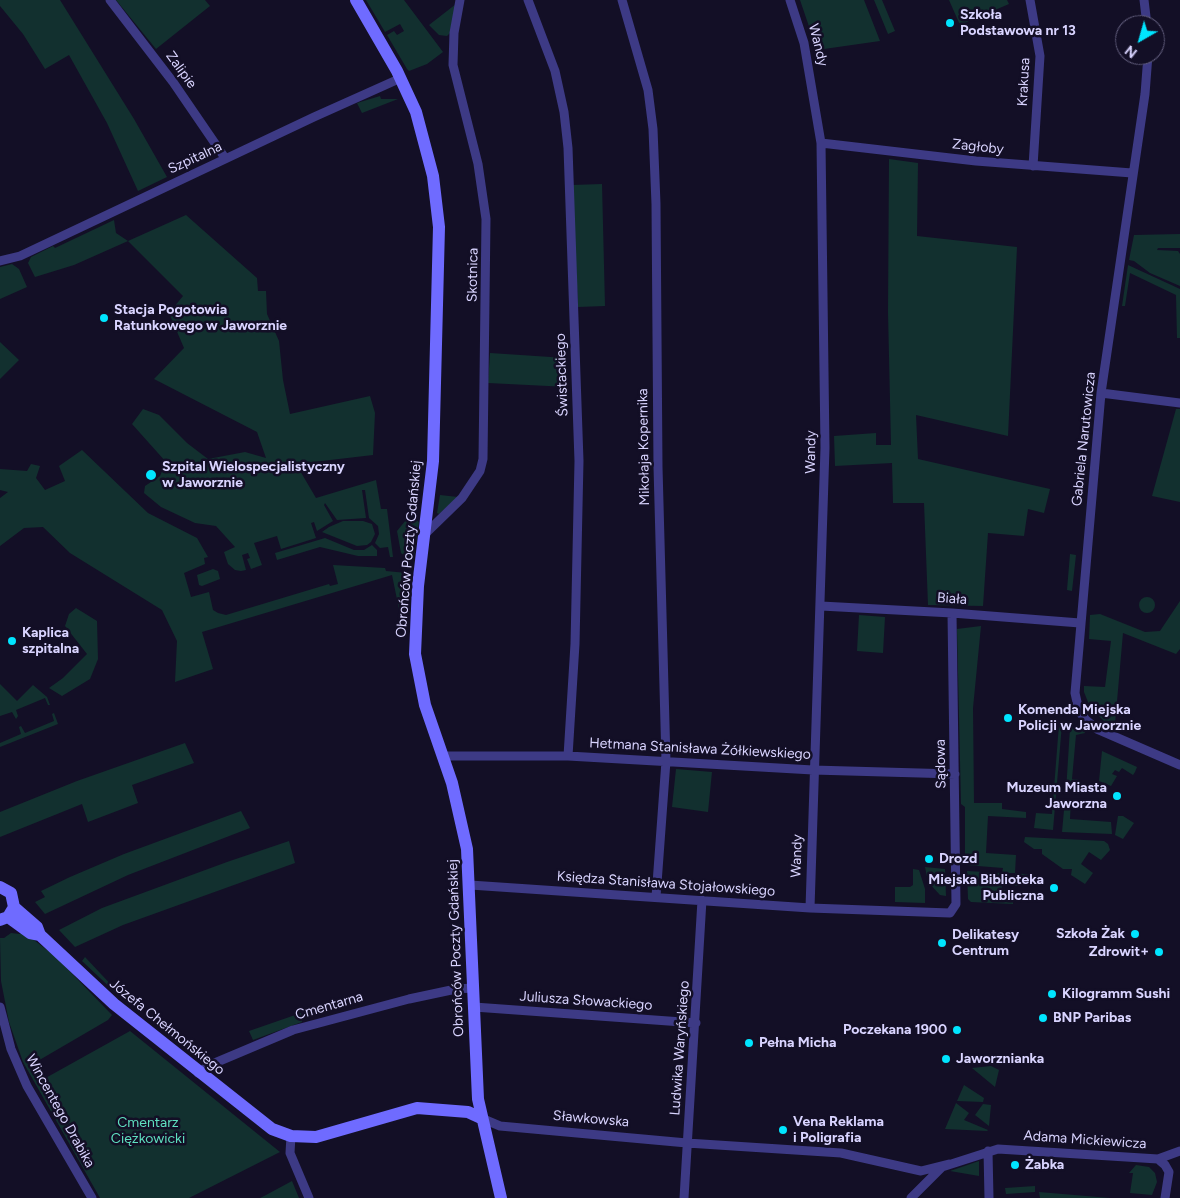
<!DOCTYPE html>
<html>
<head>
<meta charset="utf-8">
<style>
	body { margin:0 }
	#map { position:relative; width:1180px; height:1198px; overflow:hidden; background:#130f26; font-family:Figtree,sans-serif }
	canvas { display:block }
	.north { position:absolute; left:1115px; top:15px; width:50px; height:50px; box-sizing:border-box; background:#130f26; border:1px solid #625e7d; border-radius:50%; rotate:218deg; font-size:14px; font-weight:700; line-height:20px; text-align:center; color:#d9d4ff }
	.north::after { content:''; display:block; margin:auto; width:18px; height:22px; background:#00e5ff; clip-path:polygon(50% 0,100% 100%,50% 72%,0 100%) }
</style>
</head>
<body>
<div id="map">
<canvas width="1180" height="1198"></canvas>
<div class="north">N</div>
</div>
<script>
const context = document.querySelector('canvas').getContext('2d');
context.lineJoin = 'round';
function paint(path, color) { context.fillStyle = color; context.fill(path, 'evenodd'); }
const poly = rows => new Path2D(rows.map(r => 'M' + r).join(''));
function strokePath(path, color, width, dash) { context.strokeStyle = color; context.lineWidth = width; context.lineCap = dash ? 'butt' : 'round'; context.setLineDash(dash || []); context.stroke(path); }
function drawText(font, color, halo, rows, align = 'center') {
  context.font = font + ' Figtree,sans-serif'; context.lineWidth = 5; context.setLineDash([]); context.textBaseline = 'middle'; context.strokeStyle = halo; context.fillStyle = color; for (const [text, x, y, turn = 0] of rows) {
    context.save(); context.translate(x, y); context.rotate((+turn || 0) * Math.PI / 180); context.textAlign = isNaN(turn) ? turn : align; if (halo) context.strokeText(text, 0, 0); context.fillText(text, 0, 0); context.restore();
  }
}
const green = poly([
	[0,0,60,0,134,119,167,177,138,191,107,123,69,55,45,69,23,34,0,6],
	[116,0,205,0,210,6,156,49],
	[366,0,404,0,443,52,427,64,409,71,407,69,387,35,394,31,397,35,404,31,400,24,385,32],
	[800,0,864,0,880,41,817,50],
	[874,0,882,0,895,31,888,34],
	[949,0,1007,0,1009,4,960,25],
	[456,4,451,32,447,36,439,35,429,25],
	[380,96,381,99,398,99,362,113,357,103],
	[889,159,918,163,917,236,1017,247,1008,436,916,415,918,459,1050,489,1044,513,1028,509,1024,536,988,533,983,606,928,605,924,503,893,503,892,463,835,466,834,436,876,433,876,445,891,445,888,312],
	[602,184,605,306,578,307,572,185],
	[186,215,257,278,258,291,266,291,267,314,279,341,283,380,290,414,370,396,375,413,373,455,296,464,316,498,376,480,381,509,387,509,393,557,390,557,388,547,380,548,375,543,379,534,378,526,369,518,365,490,362,490,366,518,337,520,325,503,324,505,333,521,317,531,314,522,311,523,316,538,281,549,277,536,254,543,262,565,251,569,247,559,250,558,248,553,242,555,246,570,241,571,235,570,228,564,224,552,235,547,216,526,195,523,161,507,144,493,145,486,160,476,166,462,132,424,143,409,159,415,187,443,208,459,245,452,266,458,257,432,154,379,184,348,169,313,183,296,128,241,74,265,35,277,28,263,31,257,53,246,55,248,114,220,116,233,128,241],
	[1180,234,1180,248,1158,248,1157,250,1178,251,1180,254,1180,286,1150,273,1134,261,1129,260,1134,235],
	[12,264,19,269,27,287,0,299,0,267],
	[1128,265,1180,289,1180,338,1177,338,1176,295,1130,273,1125,306,1122,306],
	[0,342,19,360,0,379],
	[490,353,566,358,568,387,488,383],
	[1176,409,1180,409,1180,502,1152,496],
	[82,450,148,513,197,538,208,557,204,558,205,564,184,573,191,597,209,592,213,610,218,613,226,615,329,584,330,586,338,584,333,565,385,568,386,571,407,573,411,576,407,608,399,609,392,575,202,632,213,669,175,682,177,641,162,610,70,553,43,527,24,528,0,546,0,498,8,492,0,490,0,469,27,471,31,464,40,466,36,478,45,490,65,481,59,466],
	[440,495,458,497,439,514,437,513],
	[415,519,419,522,414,557,407,558,401,553,397,531,406,520],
	[343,521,363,521,372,524,375,534,371,542,367,545,357,546,322,532,329,527],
	[325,538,354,550,364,550,372,545,377,550,377,556,358,556,320,547,277,560,275,553],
	[1070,554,1076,555,1072,591,1067,590],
	[213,569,218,571,220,579,202,586,199,585,197,575],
	'1139 605a8 8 0 1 1 16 0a8 8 0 1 1-16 0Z',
	[1180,601,1180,649,1176,654,1123,633,1115,724,1105,722,1090,707,1084,692,1084,686,1105,687,1111,641,1089,639,1090,615,1100,614,1145,632,1160,631],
	[76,608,97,621,98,659,90,679,62,696,49,688,63,678,87,654,65,626,69,614],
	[859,615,885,617,883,653,857,651],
	[981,626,973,708,974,803,1002,803,1002,809,1026,812,1026,818,988,816,986,853,1016,855,1015,873,1033,875,1032,886,1020,884,1020,886,1014,886,1015,873,1002,873,1002,890,1014,891,1013,904,971,902,968,899,967,871,1002,873,1003,868,965,865,965,807,961,804,957,629],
	[0,684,17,701,33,685,47,697,50,705,48,705,45,698,16,710,18,716,16,719,12,712,0,716],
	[54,713,58,724,0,747,0,743,21,734,19,727,21,726,25,733,54,721,52,714],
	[1059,724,1062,724,1053,830,1034,828,1036,813,1052,814],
	[1070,728,1085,730,1085,733,1076,735,1072,779,1080,780,1080,785,1072,785,1071,792,1066,791],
	[185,743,194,763,132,785,138,803,88,822,82,804,0,837,0,812,77,781],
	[1102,751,1137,767,1135,772,1133,775,1122,768,1119,772,1115,770,1112,774,1117,776,1111,786,1099,781],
	[676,769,712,772,708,812,672,807],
	[1065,799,1071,799,1070,819,1111,822,1112,834,1062,832],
	[241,811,250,828,128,875,45,914,35,902,45,897,41,891,70,877,124,854],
	[1118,816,1123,816,1134,823,1123,839,1115,835],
	[1025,837,1104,841,1108,844,1110,850,1101,860,1089,852,1081,864,1093,873,1085,884,1071,875,1072,869,1063,869,1042,854,1042,849,1034,849,1024,842],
	[289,841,295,863,123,925,75,947,59,930,102,908,227,862],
	[925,867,945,869,946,896,940,895,928,882],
	[913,869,919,870,925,889,925,903,895,902,895,887,910,887,913,885],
	[22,931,55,956,112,1015,108,1020,36,1062,42,1080,130,1031,280,1152,189,1198,100,1198,23,1062,9,1022,1,981,0,938,4,938,11,933,20,934],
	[85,957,100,973,120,994,118,995,82,961],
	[301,1013,302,1022,253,1040,249,1031],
	[991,1066,999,1070,995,1087,972,1068],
	[964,1085,984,1098,983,1102,957,1101],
	[956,1103,969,1113,964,1120,988,1130,987,1131,945,1129],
	[983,1104,991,1105,989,1126,975,1115],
	[979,1161,979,1176,950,1171],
	[1136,1165,1149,1167,1155,1173,1157,1182,1152,1195,1130,1193,1133,1173,1129,1173],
	[292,1181,299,1198,260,1198,266,1195],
	[1035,1186,1035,1192,1006,1194,1005,1188],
	[1039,1192,1110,1198,1040,1198]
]);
const street = poly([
	[110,0,173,82,225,158],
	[528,0,555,71,564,112,568,148,579,461,575,644,568,756],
	[622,0,648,90,653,129,656,204,658,467,666,761,656,897],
	[790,0,804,43,821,143,825,448,810,908],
	[1030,0,1040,56,1033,166],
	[1144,0,1147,25],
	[1148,55,1145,94,1101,393,1075,693,1079,711,1086,720,1097,729,1180,765],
	[821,143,976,161,1132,173],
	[0,261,20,256,314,117,401,78],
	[1101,393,1180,403],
	[425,534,462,498,480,471,483,459,486,219,478,164,453,65,454,33,460,0],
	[821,606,952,613,1080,623],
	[443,756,568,756,813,770,955,774],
	[470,885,810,908,950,913,956,904,952,613],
	[0,1007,11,1049,27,1086,92,1198],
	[474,1007,696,1023],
	[198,1073,210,1065,293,1030,409,999,456,989,473,988],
	[481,1118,500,1126,687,1143,841,1153,921,1171,949,1164],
	[291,1136,290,1153,309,1198],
	[988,1151,989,1198],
	[1158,1159,1165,1165,1169,1172,1165,1198],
	[684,1198,702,900],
	[911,1198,942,1167,998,1149,1158,1159,1180,1151]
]);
const secondary = poly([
	[356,0,397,71,416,112,433,176,439,227,433,461,418,586,415,654,425,705,452,783,467,849,478,1099,501,1198],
	[0,887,11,893,14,907,8,917,0,920],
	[14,907,37,927,40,935,114,1004,272,1129,291,1136,316,1137,417,1108,468,1112,481,1118],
	[8,917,30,933,40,935]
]);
const markers = [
	[950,23,5,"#00e5ff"],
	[104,318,5,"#00e5ff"],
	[151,475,6,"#00e5ff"],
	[12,641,5,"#00e5ff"],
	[1008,718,5,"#00e5ff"],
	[1117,796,5,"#00e5ff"],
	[929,859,5,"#00e5ff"],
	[1054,888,5,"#00e5ff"],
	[1135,934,5,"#00e5ff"],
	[942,943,5,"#00e5ff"],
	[1159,952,5,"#00e5ff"],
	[1052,994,5,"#00e5ff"],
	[1043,1018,5,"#00e5ff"],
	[957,1030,5,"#00e5ff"],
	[749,1043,5,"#00e5ff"],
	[946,1059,5,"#00e5ff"],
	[783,1130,5,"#00e5ff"],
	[1015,1165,5,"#00e5ff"]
];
const poiNames = [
	["Szkoła",960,15],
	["Podstawowa nr 13",960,31],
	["Stacja Pogotowia",114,310],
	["Ratunkowego w Jaworznie",114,326],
	["Szpital Wielospecjalistyczny",162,467],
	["w Jaworznie",162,483],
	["Kaplica",22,633],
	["szpitalna",22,649],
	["Komenda Miejska",1018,710],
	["Policji w Jaworznie",1018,726],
	["Muzeum Miasta",1107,788,"right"],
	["Jaworzna",1107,804,"right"],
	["Drozd",939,859],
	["Miejska Biblioteka",1044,880,"right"],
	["Publiczna",1044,896,"right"],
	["Szkoła Żak",1125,934,"right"],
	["Delikatesy",952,935],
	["Centrum",952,951],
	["Zdrowit+",1149,952,"right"],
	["Kilogramm Sushi",1062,994],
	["BNP Paribas",1053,1018],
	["Poczekana 1900",947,1030,"right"],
	["Pełna Micha",759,1043],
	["Jaworznianka",956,1059],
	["Vena Reklama",793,1122],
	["i Poligrafia",793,1138],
	["Żabka",1025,1165]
];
const streetNames = [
	["Wandy",818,45,76],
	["Zalipie",181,70,54],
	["Krakusa",1024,82,-87],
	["Zagłoby",978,147,6],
	["Szpitalna",195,158,-25],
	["Skotnica",473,275,-89],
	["Świstackiego",562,375,-92],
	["Gabriela Narutowicza",1084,439,-84],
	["Mikołaja Kopernika",644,447,-91],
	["Wandy",811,452,-89],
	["Obrońców Poczty Gdańskiej",409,549,-85],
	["Biała",952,599,4],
	["Hetmana Stanisława Żółkiewskiego",700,749,3],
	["Sądowa",941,764,-91],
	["Wandy",797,856,-88],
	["Księdza Stanisława Stojałowskiego",666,884,4],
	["Obrońców Poczty Gdańskiej",456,948,-92],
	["Juliusza Słowackiego",586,1001,4],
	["Cmentarna",329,1006,-16],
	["Józefa Chełmońskiego",167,1027,39],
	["Ludwika Waryńskiego",680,1048,-86],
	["Wincentego Drabika",60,1111,61],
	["Sławkowska",591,1119,5],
	["Adama Mickiewicza",1085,1140,4]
];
const parkNames = [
	["Cmentarz",148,1123],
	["Ciężkowicki",148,1139]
];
paint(green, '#12302f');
strokePath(street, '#3d3a85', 9);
strokePath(secondary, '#6f6bff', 12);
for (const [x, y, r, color] of markers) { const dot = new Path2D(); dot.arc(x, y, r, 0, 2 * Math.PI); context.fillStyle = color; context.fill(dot); strokePath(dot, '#130f26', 2); }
drawText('bold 14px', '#d9d4ff', '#130f26', poiNames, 'left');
drawText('14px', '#d9d4ff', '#130f26', streetNames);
drawText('14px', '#5fe0c0', '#130f26', parkNames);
</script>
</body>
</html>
